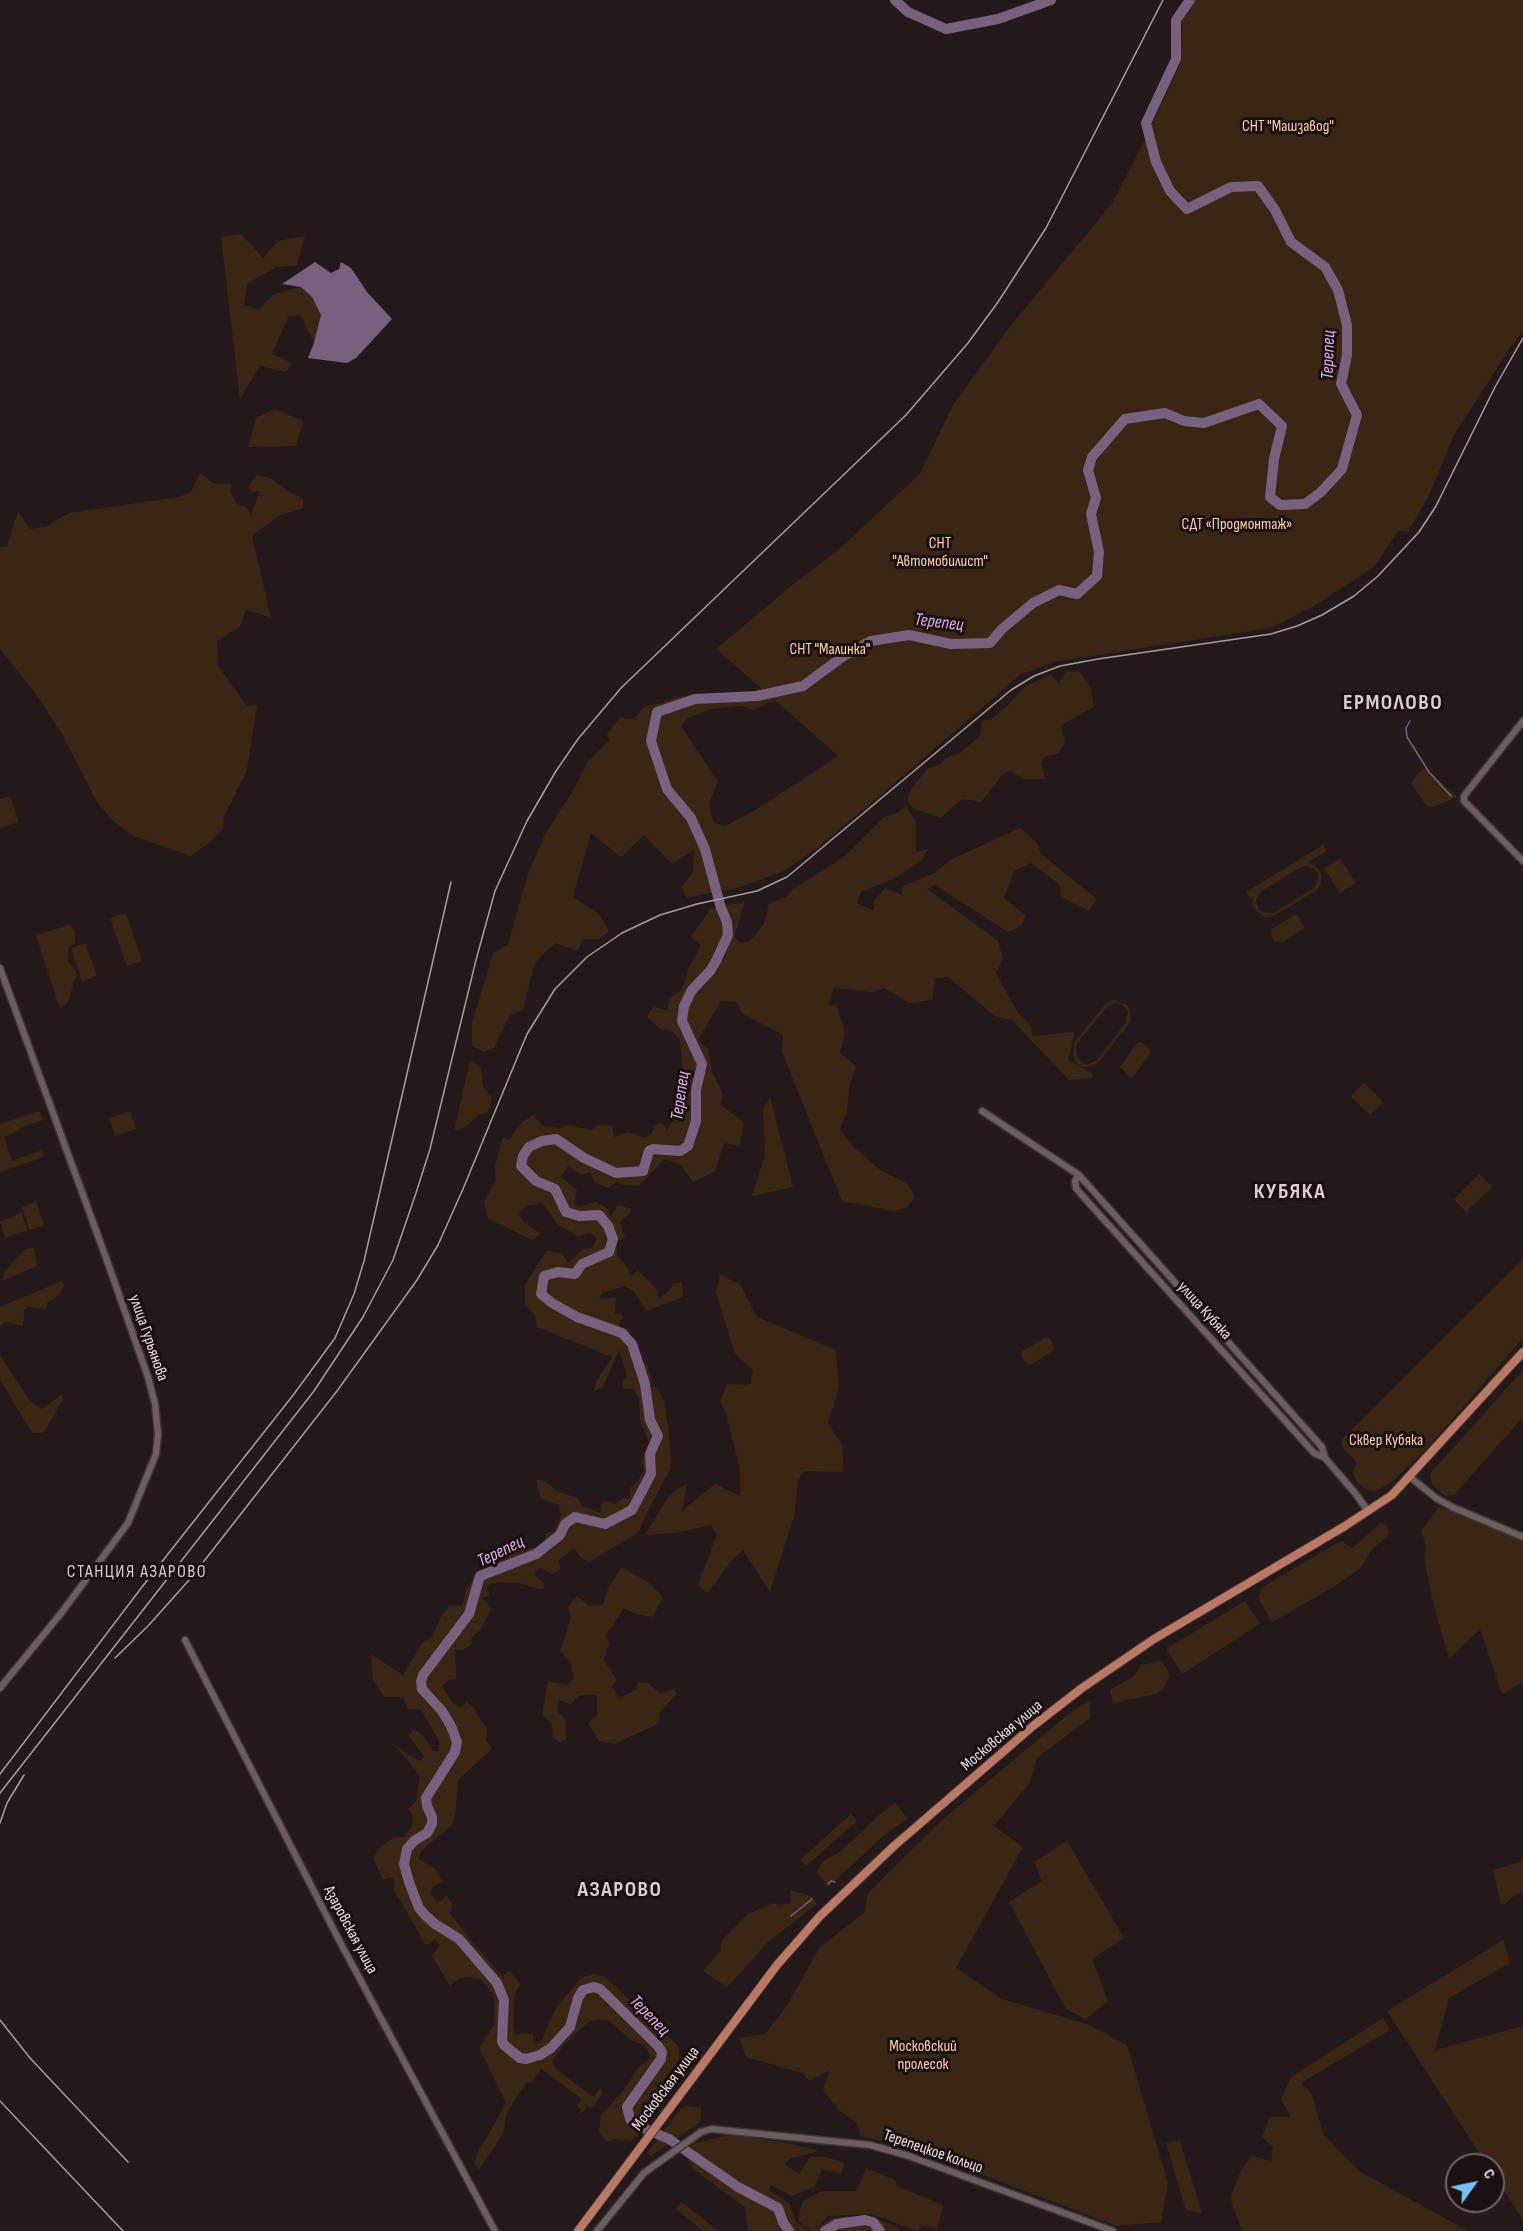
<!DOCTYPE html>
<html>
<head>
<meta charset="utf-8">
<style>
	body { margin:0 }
	#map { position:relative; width:1523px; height:2231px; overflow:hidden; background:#251a1b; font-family:"Sofia Sans Condensed",sans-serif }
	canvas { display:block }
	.north { position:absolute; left:1445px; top:2153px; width:60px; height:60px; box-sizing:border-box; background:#1b1112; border:2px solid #6d6465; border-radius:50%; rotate:57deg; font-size:16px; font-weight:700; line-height:24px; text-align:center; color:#e9e1e2 }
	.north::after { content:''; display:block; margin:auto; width:21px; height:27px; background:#70c1f4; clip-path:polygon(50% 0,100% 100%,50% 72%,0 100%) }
</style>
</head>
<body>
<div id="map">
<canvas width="1523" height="2231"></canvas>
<div class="north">С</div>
</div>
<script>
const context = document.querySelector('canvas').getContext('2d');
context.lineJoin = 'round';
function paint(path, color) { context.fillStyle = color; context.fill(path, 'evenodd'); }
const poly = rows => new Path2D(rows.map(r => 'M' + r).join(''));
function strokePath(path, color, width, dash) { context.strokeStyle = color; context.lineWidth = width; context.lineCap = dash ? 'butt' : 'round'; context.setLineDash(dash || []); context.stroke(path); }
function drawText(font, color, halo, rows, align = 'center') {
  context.font = font + ' "Sofia Sans Condensed",sans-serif'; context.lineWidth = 6; context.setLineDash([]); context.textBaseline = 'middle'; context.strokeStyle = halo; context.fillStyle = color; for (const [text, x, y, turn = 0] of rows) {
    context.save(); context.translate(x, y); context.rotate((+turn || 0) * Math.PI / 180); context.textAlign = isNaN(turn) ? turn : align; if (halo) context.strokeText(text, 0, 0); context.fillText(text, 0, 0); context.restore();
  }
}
const green = poly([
	[1194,0,1523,0,1523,332,1510,348,1454,435,1430,493,1408,532,1398,531,1374,567,1314,606,1271,628,1054,662,1020,675,882,794,813,851,784,871,741,887,686,898,682,886,693,872,694,850,672,864,644,835,621,857,591,833,573,897,599,914,609,932,599,939,583,939,578,951,556,943,541,956,534,965,523,1010,510,1015,494,1048,483,1052,472,1046,472,1023,493,953,508,944,528,874,545,834,576,786,588,761,609,741,607,734,620,718,634,719,645,706,662,703,682,696,744,693,762,689,716,649,791,586,837,551,920,474,953,405,1008,329,1113,202,1152,125,1180,64,1183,17],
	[775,700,838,756,757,809,725,826,713,822,709,803,718,782,681,726,688,718,711,709,741,706,753,710],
	[241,234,263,258,278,241,305,236,297,265,276,267,247,284,244,305,259,309,274,294,301,287,312,297,322,315,314,343,301,316,289,315,272,354,292,363,286,372,260,366,240,399,221,237],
	[275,409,303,421,296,446,248,447,256,418],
	[200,473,213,483,232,484,230,491,237,504,246,507,251,514,260,491,251,492,249,485,257,475,270,478,289,492,303,498,303,508,280,515,252,536,271,618,246,609,240,627,217,641,218,666,247,706,257,705,247,770,224,817,223,829,208,844,190,856,134,836,114,822,97,802,62,734,36,694,0,649,0,547,7,546,18,512,30,529,45,527,69,513,179,497,191,492],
	[1066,671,1080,672,1091,688,1094,707,1061,725,1065,743,1059,753,1044,757,1041,763,1045,779,1024,779,1010,771,1003,774,981,802,962,799,941,818,913,808,907,800,911,789,928,768,939,765,946,758,960,753,980,736,982,721,992,719,1009,704,1025,686,1051,675,1059,684],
	[1425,767,1457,797,1433,807,1426,806,1412,784,1414,778],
	[10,796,19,822,0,828,0,799],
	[906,806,916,821,916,852,928,849,921,861,893,879,861,892,857,903,874,911,874,901,885,888,902,895,903,886,935,873,950,860,1020,828,1037,843,1041,854,1097,899,1089,911,1061,897,1059,884,1031,863,1014,871,1004,898,1026,916,1021,926,1008,932,935,885,927,889,998,941,1003,959,996,973,1018,1013,1031,1026,1032,1036,1075,1032,1068,1060,1092,1073,1093,1078,1069,1080,1012,1020,995,1016,948,977,935,978,932,1000,909,1003,884,988,872,992,834,988,828,1006,836,1005,845,1032,840,1053,856,1066,849,1088,847,1111,840,1130,855,1148,880,1170,907,1183,915,1197,906,1208,894,1211,842,1201,782,1052,783,1035,743,1014,736,1002,721,1001,698,1040,708,1049,712,1071,723,1095,720,1104,744,1123,739,1146,724,1143,715,1171,693,1182,680,1164,664,1159,639,1186,621,1185,617,1181,608,1188,594,1182,590,1172,581,1175,568,1166,561,1177,577,1190,574,1204,579,1207,596,1202,608,1209,610,1217,618,1205,630,1208,631,1212,620,1222,625,1237,617,1241,617,1256,626,1265,631,1276,638,1270,657,1290,659,1299,669,1291,673,1284,682,1282,683,1297,646,1311,634,1291,624,1286,602,1293,599,1299,616,1297,615,1314,622,1313,623,1318,619,1321,620,1329,628,1329,630,1333,629,1351,644,1355,634,1362,646,1363,652,1381,650,1387,657,1387,664,1402,669,1432,671,1468,646,1514,639,1532,589,1562,580,1557,574,1548,558,1561,561,1568,553,1574,540,1568,534,1574,545,1585,542,1590,518,1583,497,1582,486,1586,490,1595,482,1598,491,1608,480,1630,471,1638,472,1644,463,1650,455,1649,456,1679,448,1680,442,1686,453,1703,461,1708,467,1701,475,1710,487,1729,486,1740,492,1749,458,1780,456,1810,452,1825,421,1851,418,1859,435,1869,443,1882,433,1886,431,1894,438,1903,446,1896,453,1904,450,1914,490,1963,502,1976,510,1971,520,1984,514,1997,513,2027,516,2035,524,2033,533,2034,534,2044,542,2040,556,2008,581,1978,594,1974,605,1977,618,1989,679,2047,679,2061,667,2074,663,2100,632,2141,615,2139,606,2142,599,2132,601,2115,623,2091,637,2069,651,2058,645,2045,631,2040,607,2019,590,2021,567,2041,552,2061,556,2069,593,2097,600,2088,603,2093,592,2108,586,2106,585,2111,577,2115,582,2110,577,2106,582,2099,541,2069,532,2082,526,2083,507,2112,503,2134,479,2170,474,2163,479,2149,487,2137,506,2103,479,2048,494,2025,495,2005,493,1994,481,1979,471,1977,460,1978,450,1986,432,1956,440,1945,435,1940,426,1945,394,1890,394,1880,390,1877,383,1880,373,1858,380,1847,394,1838,404,1837,411,1828,413,1815,408,1809,416,1801,420,1776,392,1742,405,1753,420,1761,424,1757,409,1736,414,1729,422,1734,433,1751,439,1751,439,1741,421,1710,408,1709,403,1697,384,1697,373,1680,371,1654,403,1675,423,1642,432,1637,442,1615,449,1606,462,1606,466,1591,474,1578,479,1587,483,1579,490,1575,490,1560,496,1554,503,1556,510,1548,519,1553,532,1547,535,1549,545,1542,546,1534,554,1531,561,1516,559,1505,541,1499,536,1480,542,1480,551,1485,556,1491,578,1498,583,1507,601,1513,602,1501,616,1504,623,1498,630,1499,630,1488,638,1481,644,1471,642,1460,649,1442,640,1420,639,1400,634,1389,623,1388,622,1382,627,1376,619,1350,603,1387,594,1391,596,1382,612,1357,537,1327,535,1315,525,1305,525,1285,546,1251,562,1253,568,1263,584,1248,592,1249,597,1238,590,1233,578,1236,558,1225,542,1203,526,1206,519,1214,524,1222,541,1234,532,1240,488,1219,484,1202,496,1180,495,1165,503,1137,509,1140,521,1123,533,1115,543,1126,560,1128,569,1125,592,1130,597,1125,612,1126,614,1137,629,1132,644,1138,652,1134,654,1126,661,1122,667,1130,674,1120,683,1071,680,1040,672,1031,660,1029,647,1016,653,1007,667,1010,670,998,682,990,688,970,701,945,691,937,711,908,745,902,734,936,740,943,750,941,764,924,769,904,788,896,793,889,845,856,885,816,896,814],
	[1323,845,1327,851,1308,862,1315,866,1321,873,1321,882,1317,890,1274,916,1265,917,1257,912,1253,904,1253,897,1250,898,1246,892],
	[1307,866,1313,868,1318,874,1318,881,1314,888,1273,913,1266,913,1259,910,1256,901,1260,892,1300,868],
	[1340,859,1356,883,1340,893,1324,868],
	[126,913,142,961,127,966,110,918],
	[1294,915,1298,916,1305,928,1283,942,1275,942,1271,935,1272,929],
	[69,925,75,930,75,943,69,947,68,961,78,975,75,979,68,1002,60,1009,36,935],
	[85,943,97,976,82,981,71,948],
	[1115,1000,1127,1005,1130,1010,1131,1021,1099,1062,1094,1066,1083,1067,1078,1064,1073,1055,1074,1043,1106,1003],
	[1115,1003,1122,1005,1128,1011,1126,1022,1097,1060,1086,1065,1078,1059,1076,1048,1077,1043,1108,1006],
	[1141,1042,1150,1050,1150,1053,1134,1076,1130,1077,1120,1067,1137,1043],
	[470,1060,481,1067,483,1086,492,1098,488,1112,478,1115,466,1127,454,1131],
	[1364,1083,1383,1102,1370,1115,1351,1096],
	[770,1097,793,1187,752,1196,765,1154,763,1110],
	[39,1111,43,1120,20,1128,20,1130,4,1137,12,1161,42,1150,44,1157,0,1172,0,1124],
	[130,1111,136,1129,115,1136,109,1118],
	[1479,1174,1492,1187,1466,1212,1454,1199],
	[36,1201,44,1225,30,1230,22,1207],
	[21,1213,28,1230,5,1238,0,1222],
	[34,1248,37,1266,2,1281,4,1273,12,1263,26,1249],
	[1523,1259,1523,1338,1432,1443,1393,1481,1376,1491,1367,1490,1358,1483,1354,1476,1353,1471,1357,1463,1341,1445,1342,1439],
	[720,1275,740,1284,757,1317,836,1350,839,1387,828,1423,842,1445,844,1472,804,1471,798,1480,795,1513,770,1592,743,1550,731,1561,708,1593,698,1585,717,1534,711,1525,674,1533,645,1535,666,1500,674,1491,687,1484,682,1511,715,1484,740,1496,740,1469,727,1417,720,1401,727,1384,750,1385,753,1370,735,1354,716,1292],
	[62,1281,64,1285,59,1295,47,1303,46,1309,28,1307,24,1310,23,1326,6,1322,0,1326,0,1307],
	[1045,1338,1049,1338,1054,1347,1053,1351,1030,1365,1027,1364,1021,1355,1022,1351],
	[0,1355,30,1401,42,1409,61,1395,63,1399,44,1433,32,1433,0,1380],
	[1523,1370,1523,1417,1454,1495,1445,1496,1432,1485,1430,1474],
	[1439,1507,1523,1541,1523,1682,1502,1694,1480,1629,1449,1659,1433,1602,1424,1559,1426,1545,1421,1531],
	[1381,1523,1387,1526,1389,1532,1386,1538,1372,1549,1361,1568,1335,1586,1272,1622,1258,1597,1264,1586,1337,1543,1343,1542,1352,1548],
	[622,1567,648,1582,663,1597,653,1617,636,1614,623,1608,613,1626,606,1634,609,1643,604,1660,617,1680,612,1686,619,1698,636,1690,638,1682,648,1683,661,1694,674,1688,677,1694,661,1711,658,1724,614,1744,599,1741,588,1723,597,1716,597,1695,580,1695,571,1704,558,1700,558,1712,566,1720,566,1739,560,1743,553,1737,551,1722,542,1715,548,1681,567,1685,574,1678,570,1661,560,1652,571,1618,568,1607,577,1596,589,1606,603,1605,608,1588],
	[1245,1601,1260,1624,1182,1674,1166,1649],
	[1162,1661,1170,1674,1163,1689,1156,1694,1113,1703,1110,1690,1134,1676,1141,1665],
	[1090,1700,1090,1718,1037,1758,1030,1782,994,1826,1023,1847,956,1968,1002,1999,1087,2024,1127,2045,1168,2183,1161,2222,1117,2226,912,2148,861,2136,857,2123,839,2110,823,2090,830,2070,809,2081,802,2073,746,2057,739,2038,765,2034,786,2007,820,1947,864,1913,868,1893,941,1821,1066,1716],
	[895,1803,908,1819,888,1832,829,1886,817,1873,823,1861,840,1852,879,1815],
	[851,1814,857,1821,806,1866,800,1860],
	[1067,1841,1124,1938,1092,1959,1108,2001,1086,2019,1066,2009,1009,1902,1042,1881,1034,1862],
	[1523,1861,1523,1893,1515,1895,1505,1904,1501,1904,1493,1870],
	[790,1890,811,1896,817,1904,768,1942,727,1987,703,1971,721,1949,722,1940,748,1914,773,1903,779,1905,791,1903],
	[1503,1940,1510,1963,1449,1998,1435,2050,1523,2026,1523,2220,1493,2174,1493,2165,1487,2165,1387,2011],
	[1383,2018,1390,2030,1301,2083,1311,2093,1324,2135,1359,2171,1468,2231,1245,2231,1241,2228,1230,2198,1241,2170,1252,2156,1271,2161,1273,2147,1262,2137,1270,2117,1291,2117,1281,2099,1291,2077],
	[687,2106,701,2108,701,2122,651,2156,647,2153,681,2108],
	[730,2135,788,2143,819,2151,790,2159,785,2164,799,2174,810,2157,826,2157,844,2163,841,2174,822,2169,814,2187,791,2196,771,2185,769,2190,790,2204,796,2222,809,2231,748,2231,745,2207,693,2169,682,2151,696,2143],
	[1180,2141,1202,2213,1186,2210,1166,2143],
	[866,2168,895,2180,897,2186,943,2205,937,2229,923,2225,917,2231,871,2214,828,2216,818,2227,830,2219,852,2216,877,2219,897,2227,901,2231,812,2231,798,2220,802,2202,821,2191,856,2191],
	[681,2202,719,2231,703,2231,676,2209]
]);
const water = poly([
	[315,262,331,273,339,269,341,262,351,268,367,292,392,319,356,358,347,363,308,358,314,343,321,315,312,297,301,287,282,284]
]);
const stream = poly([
	[1410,721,1406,728,1407,737,1429,772,1451,796],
	[828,1884,831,1881,835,1882],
	[791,1916,812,1899]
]);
const river = poly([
	[895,0,908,12,946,29,998,19,1051,0],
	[789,2231,783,2222,778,2208,738,2187,669,2139,634,2124,630,2119,627,2107,661,2059,662,2052,658,2046,600,1989,594,1987,583,1990,578,1998,570,2027,551,2048,540,2055,526,2059,520,2058,504,2045,502,2041,504,2000,497,1983,459,1939,435,1924,425,1915,419,1908,409,1882,404,1864,407,1849,414,1841,427,1833,432,1824,432,1817,427,1806,426,1798,455,1752,457,1742,451,1726,442,1711,422,1689,421,1681,423,1675,469,1614,480,1576,536,1554,560,1535,565,1524,575,1517,605,1524,632,1510,651,1474,650,1454,658,1436,650,1420,645,1384,632,1344,622,1333,577,1317,552,1303,541,1294,544,1276,558,1272,575,1274,582,1264,609,1252,613,1239,608,1226,599,1215,579,1216,566,1212,555,1189,536,1181,521,1166,523,1156,529,1147,542,1141,556,1139,584,1158,616,1173,643,1171,649,1151,653,1149,680,1151,688,1146,696,1121,696,1090,702,1064,682,1021,684,1006,692,990,710,971,716,961,728,935,727,922,721,908,705,849,691,818,667,789,651,741,657,712,695,699,757,696,803,686,845,655,871,641,909,635,951,644,990,643,1002,629,1033,603,1059,590,1077,594,1097,576,1099,552,1091,514,1096,498,1088,470,1092,457,1125,419,1165,413,1184,421,1204,423,1259,404,1282,426,1274,459,1270,497,1280,505,1305,504,1321,492,1342,469,1357,415,1341,384,1347,355,1347,325,1338,290,1325,267,1291,242,1275,210,1258,186,1231,187,1187,209,1170,191,1156,162,1146,123,1176,59,1176,20,1190,0],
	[825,2231,837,2224,865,2220,873,2222,880,2231]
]);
const minor = poly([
	[1523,721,1464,796,1464,801,1523,861],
	[0,968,105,1255,148,1377,155,1404,158,1434,156,1454,128,1523,62,1612,0,1688],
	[982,1111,1079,1175,1322,1447,1325,1458],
	[1079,1175,1075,1181,1076,1188,1080,1193,1314,1453,1325,1458,1355,1493,1368,1511],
	[1410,1477,1436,1498,1452,1507,1523,1537],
	[185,1640,340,1942,495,2231],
	[597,2231,644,2173,701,2132,711,2129,870,2145,909,2156,1113,2231]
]);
const major = poly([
	[578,2231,777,1965,820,1916,894,1846,1033,1726,1082,1688,1154,1639,1345,1526,1392,1495,1523,1352]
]);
const rail = poly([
	[115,1658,148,1626,190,1579,337,1391,417,1280,438,1245,463,1189,527,1034,555,989,587,957,622,933,660,915,697,904,757,891,787,877,1011,690,1034,676,1060,666,1098,659,1271,634,1297,626,1322,615,1354,596,1378,576,1419,532,1436,506,1495,387,1523,338],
	[0,1774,142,1587,294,1394,335,1338,354,1294,364,1261,451,882],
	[0,1793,314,1391,363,1317,393,1260,416,1193,430,1149,476,960,495,891,527,821,556,771,578,739,621,688,906,415,968,343,998,302,1046,228,1163,0],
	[0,1823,7,1803,24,1775],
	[0,2020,30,2058,128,2162],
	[0,2101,123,2231]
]);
const parkNames = [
	["СНТ \"Машзавод\"",1288,127],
	["СДТ «Продмонтаж»",1237,525],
	["СНТ",940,544],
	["\"Автомобилист\"",940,562],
	["СНТ \"Малинка\"",830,650],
	["Сквер Кубяка",1386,1441],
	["Московский",923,2047],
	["пролесок",923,2065]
];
const streetNames = [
	["улица Кубяка",1204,1311,48],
	["улица Гурьянова",148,1338,71],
	["Московская улица",1002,1736,-40],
	["Азаровская улица",350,1930,62],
	["Московская улица",666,2089,-53],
	["Терепецкое кольцо",933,2152,19]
];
const waterNames = [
	["Терепец",1329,355,-88],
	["Терепец",939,623,7],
	["Терепец",681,1096,-82],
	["Терепец",501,1552,-26],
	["Терепец",649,2016,46]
];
const neighbourhoodNames = [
	["СТАНЦИЯ АЗАРОВО",137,1572]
];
const districtNames = [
	["ЕРМОЛОВО",1393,703],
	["КУБЯКА",1290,1192],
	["АЗАРОВО",620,1890]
];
paint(green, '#392714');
paint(water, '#78607f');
strokePath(stream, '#78607f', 1.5);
strokePath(river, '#78607f', 10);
strokePath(minor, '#3e3536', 9);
strokePath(major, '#3e3536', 10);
strokePath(minor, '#6c5e5f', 6);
strokePath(major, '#bb7863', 8);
strokePath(rail, '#a79e9f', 1.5);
drawText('16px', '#fbd2aa', '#1b1112', parkNames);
drawText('16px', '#e9e1e2', '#1b1112', streetNames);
drawText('italic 18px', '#dcb2e8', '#1b1112', waterNames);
context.letterSpacing = '1.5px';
drawText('18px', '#ddcdce', '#1b1112', neighbourhoodNames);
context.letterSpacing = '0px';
context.letterSpacing = '1.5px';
drawText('bold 22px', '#ddcdce', '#1b1112', districtNames);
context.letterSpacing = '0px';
</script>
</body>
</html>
